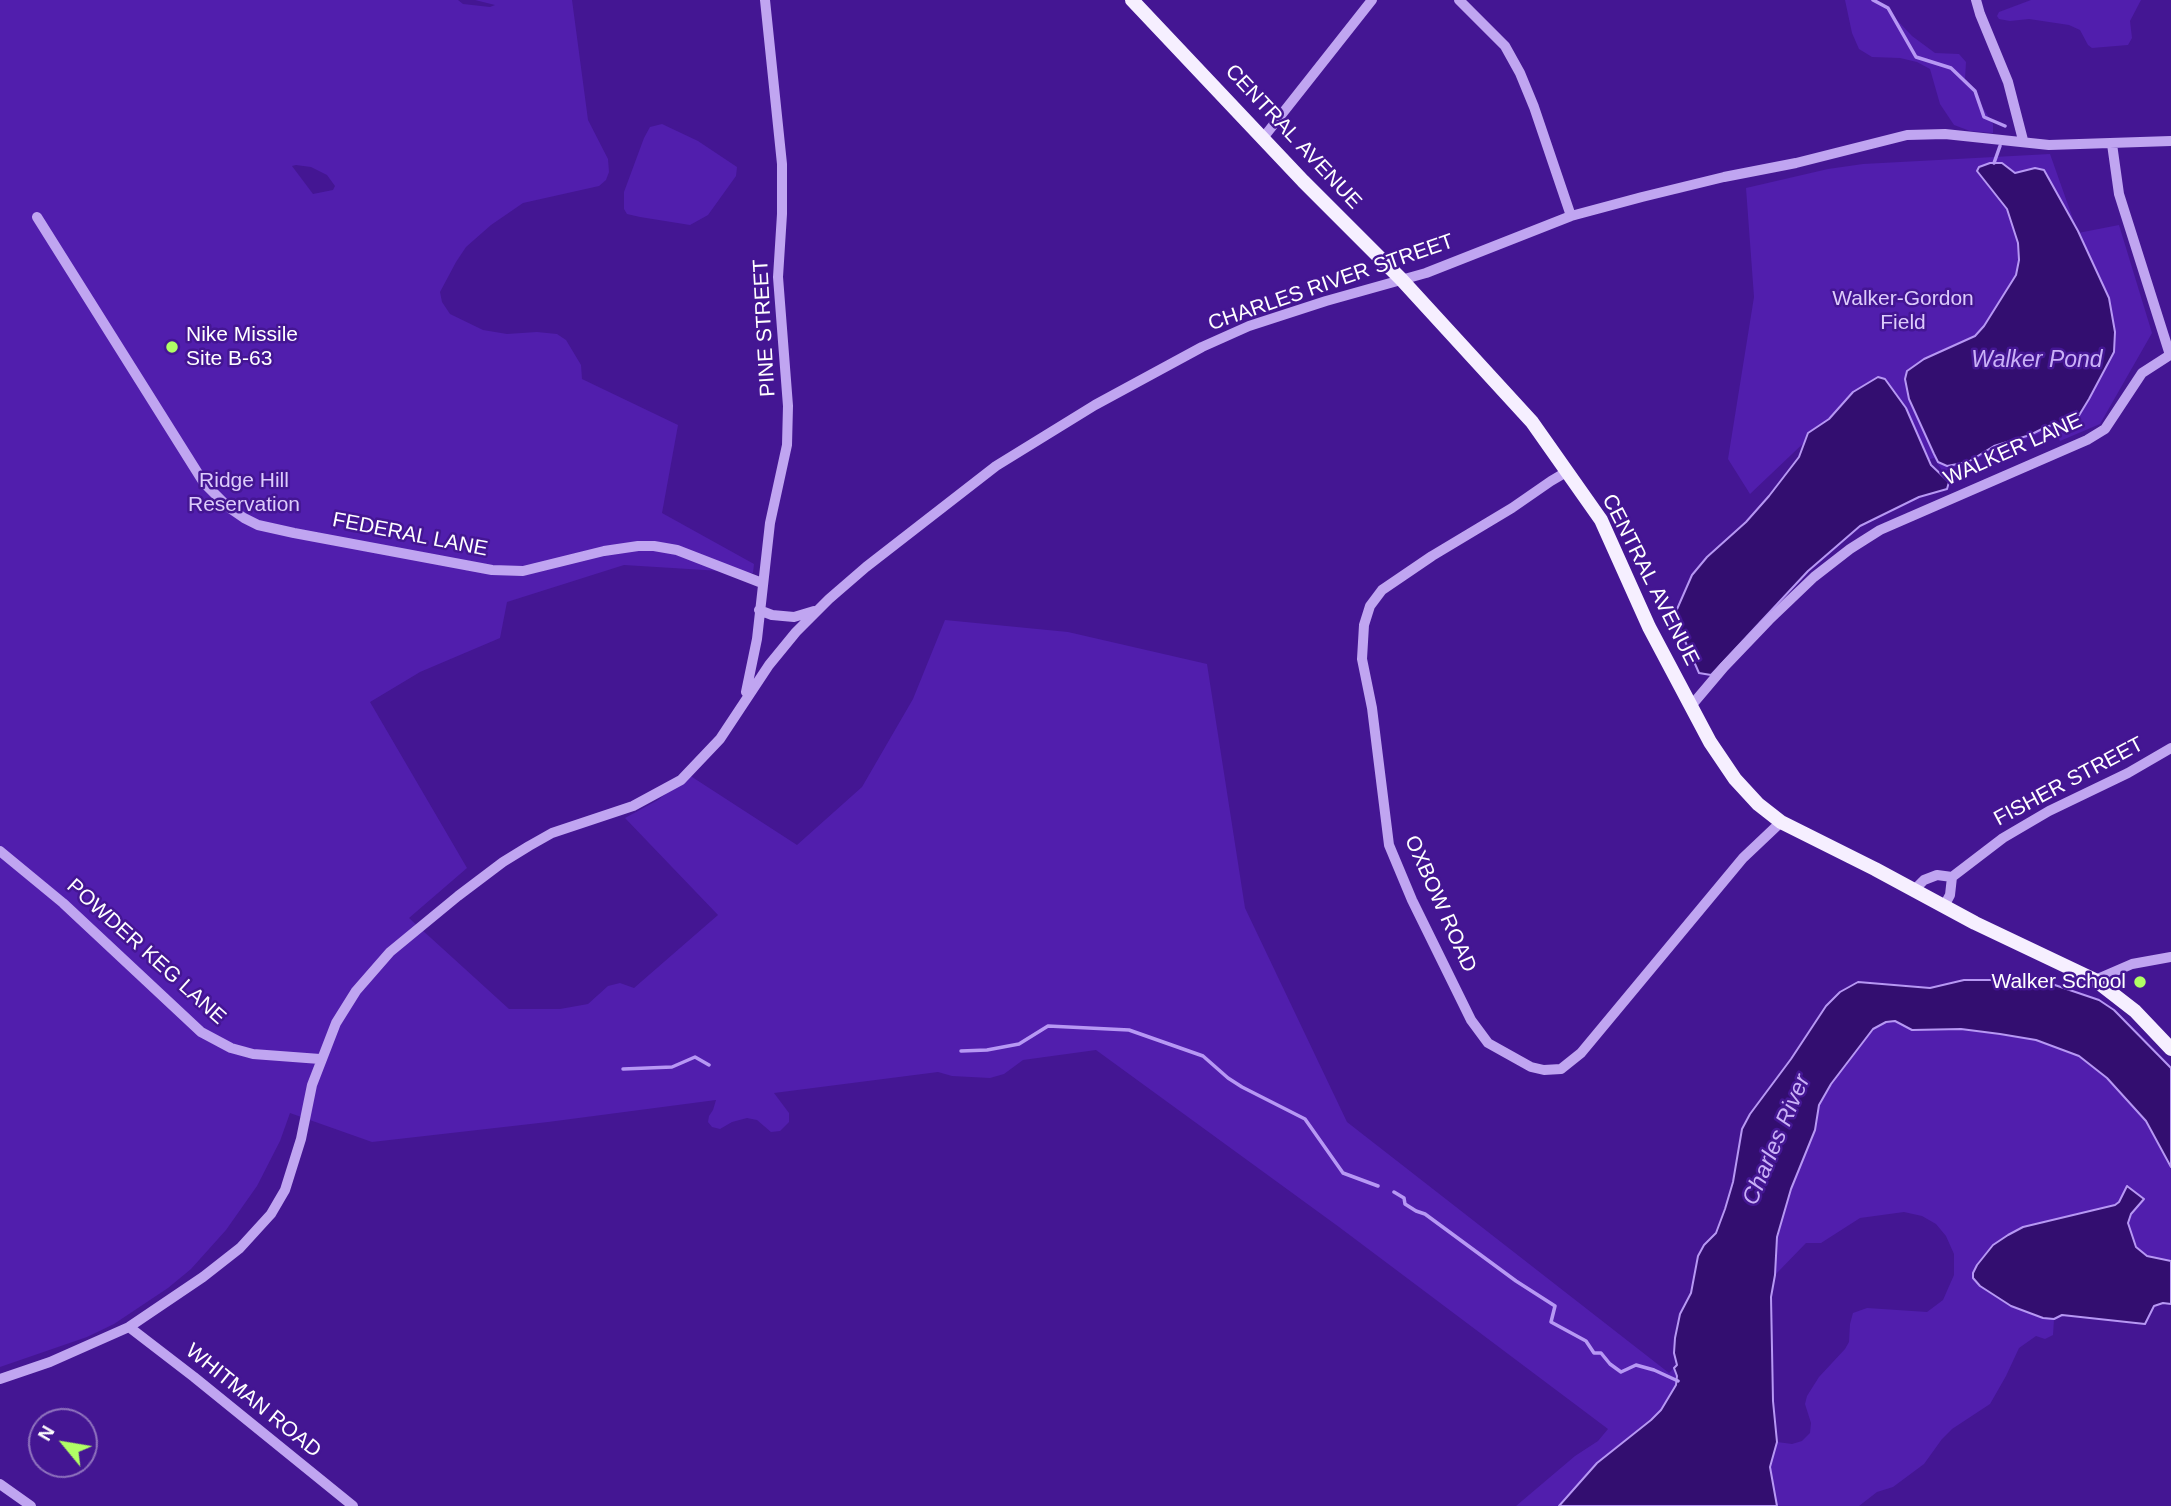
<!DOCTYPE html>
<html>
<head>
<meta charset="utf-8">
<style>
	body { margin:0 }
	#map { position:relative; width:2171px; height:1506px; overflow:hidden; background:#441693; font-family:Arial,sans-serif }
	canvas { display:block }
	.north { position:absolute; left:28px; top:1408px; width:70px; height:70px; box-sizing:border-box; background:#441693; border:2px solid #8f73be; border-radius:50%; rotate:300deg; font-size:19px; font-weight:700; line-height:28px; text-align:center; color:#fff }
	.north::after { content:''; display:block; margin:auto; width:24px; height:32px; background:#b0ff65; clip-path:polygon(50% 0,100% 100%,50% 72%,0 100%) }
</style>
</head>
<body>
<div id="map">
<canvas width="2171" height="1506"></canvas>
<div class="north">N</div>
</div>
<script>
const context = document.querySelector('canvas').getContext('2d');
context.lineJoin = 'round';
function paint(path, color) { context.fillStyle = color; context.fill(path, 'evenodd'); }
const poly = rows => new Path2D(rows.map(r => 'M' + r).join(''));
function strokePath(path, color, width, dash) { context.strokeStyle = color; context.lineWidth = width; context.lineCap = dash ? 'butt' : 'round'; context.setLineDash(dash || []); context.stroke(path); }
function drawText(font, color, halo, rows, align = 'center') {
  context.font = font + ' Arial,sans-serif'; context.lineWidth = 5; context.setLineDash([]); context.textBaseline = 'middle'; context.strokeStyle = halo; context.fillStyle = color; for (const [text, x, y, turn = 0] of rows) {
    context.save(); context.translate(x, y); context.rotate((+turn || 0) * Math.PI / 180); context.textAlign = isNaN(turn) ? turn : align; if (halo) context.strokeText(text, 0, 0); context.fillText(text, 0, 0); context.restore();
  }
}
const green = poly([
	[0,0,458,0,463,4,490,7,495,5,475,0,572,0,588,120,608,159,609,172,606,180,599,186,523,203,491,225,466,247,456,262,440,292,442,302,450,314,483,330,507,334,537,332,557,334,566,340,581,365,582,379,678,425,662,513,754,564,753,573,624,565,507,602,500,638,420,672,370,702,467,868,409,918,509,1009,560,1009,588,1004,608,986,620,983,634,988,718,915,625,818,658,800,689,775,797,845,862,787,913,699,945,620,1068,632,1207,664,1245,908,1347,1122,1669,1373,1674,1368,1678,1376,1676,1385,1661,1410,1597,1463,1559,1506,1516,1506,1575,1456,1598,1441,1608,1429,1339,1227,1096,1050,1023,1060,1004,1074,990,1078,952,1076,938,1072,774,1093,789,1113,789,1122,780,1131,771,1132,757,1120,747,1118,732,1122,720,1129,712,1127,708,1122,709,1116,713,1110,716,1100,548,1122,372,1142,290,1113,280,1141,257,1186,226,1230,191,1269,168,1288,114,1324,87,1337,0,1367],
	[296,165,311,167,327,175,335,186,333,190,313,194,292,166],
	[1845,0,1878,0,1912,36,1935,53,1959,54,1966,62,1965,79,1993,124,1993,133,1970,131,1954,125,1940,104,1930,69,1917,62,1900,58,1872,57,1859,49,1852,33],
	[2031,0,2141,0,2130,21,2132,38,2128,45,2092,48,2088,45,2080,30,2069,25,2029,19,2010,21,1999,19,1997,16,1999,12],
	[662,124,698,141,737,167,736,176,708,215,690,225,640,217,627,214,624,209,624,192,644,138,650,127],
	[2050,154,2078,233,2119,225,2152,333,2100,424,2060,441,2053,428,1943,472,1934,458,1818,488,1811,436,1750,494,1728,459,1754,297,1746,188,1828,169,1863,164],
	[1895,1021,1912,1030,1961,1029,2036,1040,2079,1056,2107,1078,2146,1121,2171,1167,2171,1261,2147,1256,2140,1252,2132,1239,2128,1223,2131,1214,2144,1199,2129,1186,2119,1202,2115,1205,2023,1227,1985,1255,1977,1265,2033,1315,2054,1319,2053,1335,2045,1339,2036,1336,2019,1348,2006,1376,1990,1404,1952,1429,1942,1439,1924,1464,1893,1487,1877,1492,1859,1506,1777,1506,1770,1467,1777,1442,1792,1444,1802,1441,1810,1433,1811,1423,1805,1404,1807,1396,1819,1377,1845,1349,1849,1342,1850,1324,1853,1313,1867,1308,1927,1312,1943,1300,1954,1275,1954,1254,1946,1236,1936,1224,1922,1216,1904,1212,1860,1218,1821,1243,1806,1243,1775,1275,1777,1237,1791,1189,1815,1130,1819,1105,1831,1084,1873,1029,1886,1022]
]);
const water = poly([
	[1990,163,2002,163,2015,173,2035,168,2044,170,2078,231,2109,298,2115,332,2114,352,2089,399,2075,422,2048,426,2030,435,1994,446,1968,462,1947,466,1938,462,1934,454,1909,399,1905,379,1907,371,1924,359,1975,336,1984,326,2016,275,2019,260,2018,243,2007,209,1977,171,1979,167,1990,163],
	[1878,377,1885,379,1906,408,1931,465,1949,482,1947,489,1919,497,1860,526,1808,571,1711,675,1699,673,1674,616,1692,575,1707,557,1746,522,1769,496,1799,457,1808,433,1829,419,1853,392,1878,377],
	[1964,980,2040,980,2099,1000,2114,1010,2171,1068,2171,1167,2146,1121,2107,1078,2079,1056,2036,1040,2000,1034,1961,1029,1912,1030,1895,1021,1886,1022,1873,1029,1831,1084,1819,1105,1815,1130,1791,1189,1777,1237,1775,1275,1771,1297,1773,1401,1777,1442,1770,1467,1777,1506,1559,1506,1597,1463,1651,1420,1661,1410,1676,1385,1677,1376,1674,1368,1677,1365,1674,1353,1675,1338,1680,1314,1691,1293,1698,1256,1704,1245,1716,1233,1725,1209,1733,1182,1742,1129,1750,1114,1791,1059,1826,1006,1840,992,1858,982,1930,988,1964,980],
	[2127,1186,2144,1199,2131,1214,2128,1223,2136,1247,2147,1256,2171,1261,2171,1304,2163,1303,2154,1306,2145,1324,2062,1315,2054,1319,2043,1318,2011,1306,1980,1286,1973,1278,1973,1273,1977,1265,1993,1245,2008,1235,2023,1227,2115,1205,2119,1202,2127,1186]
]);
const stream = poly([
	[1873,0,1888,8,1916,57,1951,68,1975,91,1984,117,2005,126],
	[1994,163,2000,146],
	[961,1051,987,1050,1019,1044,1048,1026,1129,1030,1203,1056,1228,1078,1242,1087,1305,1119,1343,1173,1378,1186],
	[623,1069,672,1067,695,1057,709,1065],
	[1394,1192,1404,1198,1405,1204,1416,1211,1425,1214,1516,1281,1555,1306,1551,1322,1586,1341,1594,1353,1601,1353,1610,1364,1621,1372,1636,1365,1654,1370,1678,1381]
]);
const minor = poly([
	[1459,0,1505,46,1520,73,1534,107,1571,216],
	[1976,0,1980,14,2008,82,2023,140],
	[1263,138,1372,0],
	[37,217,204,483,228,507,244,518,258,525,294,533,492,570,523,571,604,551,638,546,654,546,677,550,762,583],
	[1568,471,1551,481,1512,508,1432,556,1382,590,1370,606,1364,625,1362,659,1372,708,1389,845,1412,900,1471,1020,1488,1043,1531,1067,1544,1070,1561,1069,1581,1053,1743,858,1781,822],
	[759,610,772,615,794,617,814,611],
	[746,692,757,639,770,523,787,445,788,406,778,277,782,214,782,164,765,0],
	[1691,706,1724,667,1769,620,1814,577,1850,549,1880,530,2087,440,2105,429,2142,373,2170,355,2119,194,2112,144],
	[0,851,63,903,201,1032,231,1048,253,1054,320,1059],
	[1913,891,1924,880,1937,875,1952,877],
	[1944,906,1950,895,1952,877,2003,838,2049,811,2128,773,2171,748],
	[2095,980,2132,964,2171,957],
	[129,1327,194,1377,353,1506],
	[0,1379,50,1362,129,1327,203,1277,240,1248,271,1214,285,1190,301,1139,312,1085,336,1023,356,991,390,952,458,896,503,862,529,846,552,833,633,806,681,780,720,739,769,665,796,632,829,599,866,567,996,466,1095,405,1202,347,1249,326,1326,301,1426,273,1571,216,1642,197,1724,177,1796,163,1907,135,1945,134,2049,145,2171,141],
	[0,1484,31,1506]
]);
const major = poly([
	[1132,0,1303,181,1401,279,1532,422,1601,520,1649,627,1710,742,1735,779,1758,804,1781,822,1875,869,1975,923,2095,980,2135,1011,2171,1049]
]);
const markers = [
	[172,347,7,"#b0ff65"],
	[2140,982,7,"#b0ff65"]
];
const streetNames = [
	["CENTRAL AVENUE",1293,137,47],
	["CHARLES RIVER STREET",1331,283,-19],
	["PINE STREET",765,328,-93],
	["WALKER LANE",2013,450,-24],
	["FEDERAL LANE",410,535,11],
	["CENTRAL AVENUE",1650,580,63],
	["FISHER STREET",2069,782,-28],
	["OXBOW ROAD",1440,904,66],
	["POWDER KEG LANE",146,952,42],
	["WHITMAN ROAD",253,1401,39]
];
const parkNames = [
	["Walker-Gordon",1903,299],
	["Field",1903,323],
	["Ridge Hill",244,481],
	["Reservation",244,505]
];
const poiNames = [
	["Nike Missile",186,335],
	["Site B-63",186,359],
	["Walker School",2126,982,"right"]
];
const waterNames = [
	["Walker Pond",2037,361],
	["Charles River",1777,1140,-67]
];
paint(green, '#511ead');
paint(water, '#330e70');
strokePath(water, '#b798f4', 2);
strokePath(stream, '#b798f4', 3.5);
strokePath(minor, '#c0a5f1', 10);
strokePath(major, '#f6efff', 14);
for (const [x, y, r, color] of markers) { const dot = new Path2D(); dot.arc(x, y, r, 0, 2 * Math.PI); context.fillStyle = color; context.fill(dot); strokePath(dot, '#441693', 2.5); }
drawText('21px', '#fff', '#441693', streetNames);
drawText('21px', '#ddccfc', '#441693', parkNames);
drawText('21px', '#fff', '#441693', poiNames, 'left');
drawText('italic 23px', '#cab1f8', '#441693', waterNames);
</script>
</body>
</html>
